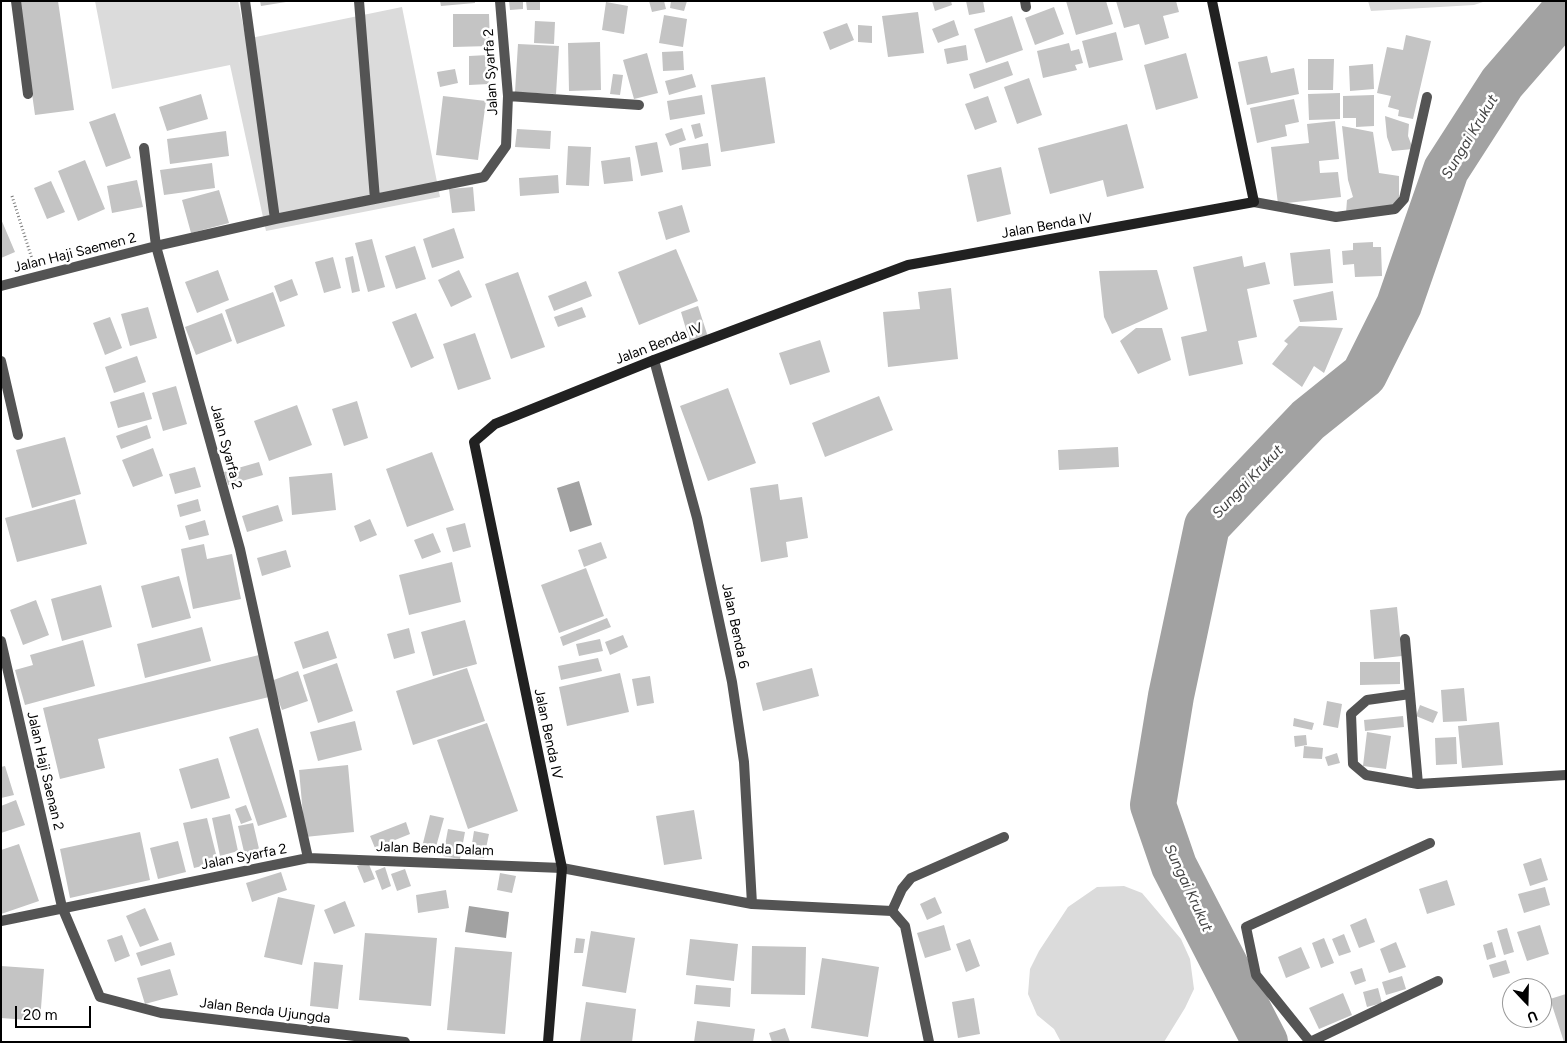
<!DOCTYPE html>
<html>
<head>
<meta charset="utf-8">
<style>
	body { margin:0 }
	#map { position:relative; width:1567px; height:1043px; overflow:hidden; background:#fff; font-family:Figtree,sans-serif }
	canvas { display:block }
	.frame { position:absolute; inset:0; border:2px solid #000; pointer-events:none }
	.north { position:absolute; left:1502px; top:978px; width:50px; height:50px; box-sizing:border-box; background:#fff; border:1px solid #999; border-radius:50%; rotate:159deg; font-size:14px; font-weight:700; line-height:20px; text-align:center; color:#000 }
	.north::after { content:''; display:block; margin:auto; width:18px; height:22px; background:#000; clip-path:polygon(50% 0,100% 100%,50% 72%,0 100%) }
	.scale { position:absolute; left:15px; top:1006px; width:76px; height:22px; box-sizing:border-box; border:2px solid #000; border-top:0; padding-left:6px; font-size:15px; line-height:18px; white-space:nowrap; color:#000; -webkit-text-stroke:4px #fff; paint-order:stroke }
</style>
</head>
<body>
<div id="map">
<canvas width="1567" height="1043"></canvas>
<div class="frame"></div>
<div class="north">U</div>
<div class="scale">20 m</div>
</div>
<script>
const context = document.querySelector('canvas').getContext('2d');
context.lineJoin = 'round';
function paint(path, color) { context.fillStyle = color; context.fill(path, 'evenodd'); }
const poly = rows => new Path2D(rows.map(r => 'M' + r).join(''));
function strokePath(path, color, width, dash) { context.strokeStyle = color; context.lineWidth = width; context.lineCap = dash ? 'butt' : 'round'; context.setLineDash(dash || []); context.stroke(path); }
function drawText(font, color, halo, rows, align = 'center') {
  context.font = font + ' Figtree,sans-serif'; context.lineWidth = 5; context.setLineDash([]); context.textBaseline = 'middle'; context.strokeStyle = halo; context.fillStyle = color; for (const [text, x, y, turn = 0] of rows) {
    context.save(); context.translate(x, y); context.rotate((+turn || 0) * Math.PI / 180); context.textAlign = isNaN(turn) ? turn : align; if (halo) context.strokeText(text, 0, 0); context.fillText(text, 0, 0); context.restore();
  }
}
const green = poly([
	[95,1,238,1,246,39,402,7,440,197,266,231,230,65,112,89],
	[1368,1,1486,1,1474,5,1371,11],
	[1124,886,1142,893,1181,939,1190,959,1194,989,1185,1008,1164,1042,1061,1042,1054,1029,1037,1015,1028,994,1030,969,1039,951,1068,907,1097,887]
]);
const water = poly([
	[579,481,592,525,570,532,557,488],
	[469,906,509,912,506,938,465,932]
]);
const river = poly([
	[1265,1042,1174,866,1153,805,1171,696,1207,526,1308,420,1364,375,1399,305,1446,170,1502,83,1561,15,1566,15]
]);
const building = poly([
	[19,1,58,1,74,110,35,115],
	[260,1,286,1,286,2,261,6],
	[440,1,475,1,475,3,441,6],
	[509,1,523,1,523,9,510,10],
	[526,1,540,1,540,10,527,10],
	[649,1,664,1,666,9,652,12],
	[671,1,687,1,684,11,670,8],
	[932,1,951,1,952,5,935,11],
	[966,1,983,1,985,12,969,15],
	[1066,1,1106,1,1113,24,1076,35],
	[1116,1,1176,1,1179,12,1163,16,1169,38,1145,45,1139,24,1124,28],
	[606,2,628,6,624,34,602,30],
	[1054,7,1064,34,1035,45,1025,18],
	[918,12,924,53,888,57,882,16],
	[453,14,489,14,490,46,453,47],
	[664,15,687,19,683,47,659,43],
	[1012,16,1023,50,986,63,974,29],
	[954,20,959,35,938,43,932,29],
	[535,21,555,22,554,44,534,43],
	[847,23,854,40,830,50,823,32],
	[858,25,872,26,872,43,858,42],
	[1116,32,1123,60,1089,68,1082,41],
	[1406,35,1431,41,1413,119,1398,116,1399,110,1388,107,1391,96,1377,93,1387,47,1403,50],
	[600,42,601,90,569,91,568,43],
	[1069,43,1071,51,1079,49,1083,63,1075,65,1077,70,1043,78,1037,51],
	[518,44,559,46,556,94,515,92],
	[966,45,968,60,947,64,944,49],
	[683,51,684,70,663,71,662,52],
	[647,53,658,93,634,99,623,60],
	[1186,53,1198,98,1156,110,1144,65],
	[488,55,489,84,469,85,469,56],
	[1267,56,1271,73,1294,68,1299,94,1247,105,1238,62],
	[1308,59,1334,59,1333,90,1308,90],
	[1008,61,1013,75,974,89,969,74],
	[1373,64,1374,89,1350,91,1349,66],
	[455,69,458,83,440,87,437,72],
	[613,74,623,75,620,95,610,94],
	[692,74,696,87,669,95,665,81],
	[765,77,775,143,721,152,711,85],
	[1029,78,1042,115,1017,124,1004,87],
	[1340,93,1340,119,1309,120,1308,94],
	[201,94,208,119,167,131,159,107],
	[702,95,705,114,670,120,667,101],
	[1374,95,1374,126,1356,127,1356,118,1343,118,1343,96],
	[443,96,486,101,478,160,436,155],
	[988,96,997,122,975,130,965,104],
	[1294,99,1299,122,1285,125,1287,136,1257,143,1250,108],
	[115,113,131,158,106,167,89,122],
	[1385,116,1409,124,1408,136,1413,149,1392,151,1387,137],
	[1335,121,1339,159,1319,161,1320,173,1338,172,1341,197,1278,204,1271,147,1309,143,1307,124],
	[700,123,703,136,695,139,691,125],
	[1127,124,1144,188,1107,197,1103,180,1050,194,1038,148],
	[1342,126,1373,132,1379,173,1399,176,1399,204,1346,213,1347,200,1353,197,1348,180],
	[682,128,686,140,670,146,665,134],
	[517,129,551,131,550,149,515,147],
	[226,131,229,156,170,164,167,139],
	[657,142,663,172,641,176,635,146],
	[708,143,711,166,682,170,679,148],
	[568,146,591,147,589,186,566,185],
	[630,157,633,181,604,184,601,161],
	[85,160,105,209,78,221,58,171],
	[212,163,215,188,164,195,160,170],
	[1001,167,1011,214,977,222,967,175],
	[558,175,559,193,520,196,519,178],
	[137,180,143,207,112,213,107,186],
	[51,181,65,212,47,219,34,188],
	[473,187,475,211,452,213,449,189],
	[219,190,229,223,191,233,182,200],
	[682,205,690,232,666,240,658,212],
	[1,219,15,252,1,258],
	[454,228,464,258,432,268,423,239],
	[372,239,385,287,368,292,355,243],
	[1373,242,1373,247,1381,247,1382,276,1355,277,1354,264,1343,265,1342,251,1353,250,1353,243],
	[415,246,426,279,396,289,385,256],
	[676,249,698,301,639,325,618,272],
	[1330,249,1333,283,1294,286,1290,253],
	[353,256,360,291,352,293,345,258],
	[1242,256,1244,267,1265,262,1270,284,1247,289,1257,337,1238,341,1243,364,1189,376,1181,337,1207,331,1193,267],
	[333,257,341,288,324,293,315,262],
	[218,270,229,300,197,313,185,282],
	[459,270,472,297,451,307,438,280],
	[1157,270,1168,309,1112,334,1104,317,1099,271],
	[518,272,545,347,511,359,485,284],
	[292,279,298,295,280,302,274,286],
	[586,281,592,296,554,311,548,296],
	[951,288,958,359,888,367,883,312,920,309,918,292],
	[1333,291,1337,320,1300,322,1293,300],
	[273,292,285,326,237,344,225,310],
	[698,306,708,337,690,343,681,312],
	[148,307,157,338,130,346,121,314],
	[582,307,586,317,558,327,554,317],
	[222,313,232,341,196,355,185,327],
	[416,313,434,358,411,368,392,322],
	[110,317,122,348,105,355,93,323],
	[1299,326,1343,328,1324,373,1314,366,1302,387,1272,364,1288,344,1284,341],
	[1136,328,1162,328,1171,360,1138,374,1120,341],
	[475,333,491,379,458,390,443,344],
	[820,340,830,372,790,385,779,353],
	[137,356,146,382,114,393,105,367],
	[176,386,187,424,163,431,152,393],
	[728,388,756,463,708,481,680,406],
	[144,392,152,419,118,428,110,402],
	[879,396,893,430,825,457,812,423],
	[357,401,368,438,344,446,332,409],
	[297,405,312,445,269,461,254,421],
	[147,425,151,438,121,449,116,436],
	[65,437,81,494,32,508,16,450],
	[1118,447,1119,467,1059,470,1058,450],
	[153,448,163,476,133,487,122,460],
	[432,452,454,510,407,527,386,469],
	[259,462,263,475,228,485,224,472],
	[195,467,201,487,175,494,169,474],
	[332,473,336,510,292,515,289,477],
	[778,484,780,500,802,497,808,538,786,542,788,557,761,562,750,488],
	[75,499,87,544,17,562,5,518],
	[198,499,201,511,180,517,177,505],
	[278,505,283,521,247,532,242,516],
	[370,519,377,535,360,542,354,526],
	[205,520,209,535,189,540,185,526],
	[465,523,471,547,453,552,446,528],
	[433,533,441,552,422,559,414,540],
	[601,542,607,558,584,567,578,550],
	[204,544,207,559,232,554,241,599,193,609,181,549],
	[286,550,291,567,262,576,257,558],
	[452,562,461,602,409,615,399,575],
	[586,568,604,616,559,633,541,585],
	[179,576,191,618,152,628,141,586],
	[101,585,112,627,62,641,51,599],
	[36,600,49,635,23,645,10,610],
	[1397,607,1402,656,1374,659,1370,610],
	[607,618,611,627,563,646,560,637],
	[465,620,477,664,433,676,421,632],
	[202,627,211,661,145,678,137,644],
	[409,628,415,653,394,659,387,634],
	[328,631,337,658,303,669,294,642],
	[623,635,628,647,610,655,605,642],
	[600,639,603,651,579,656,576,644],
	[83,640,95,686,25,705,15,670,33,665,30,655],
	[259,655,269,697,98,739,105,768,60,779,43,708],
	[598,658,602,671,561,680,558,666],
	[1360,662,1400,662,1400,684,1360,685],
	[337,663,353,711,318,723,303,675],
	[467,668,485,721,413,745,396,691],
	[812,668,819,696,763,711,756,683],
	[298,671,308,701,282,710,271,681],
	[620,673,629,712,567,726,559,687],
	[650,676,654,703,637,706,632,679],
	[1464,688,1467,721,1443,722,1441,690],
	[1327,701,1342,704,1338,728,1323,725],
	[1420,705,1438,712,1433,723,1416,716],
	[1403,716,1404,727,1365,731,1364,720],
	[1294,718,1314,723,1312,730,1293,726],
	[355,721,362,750,318,761,310,732],
	[1499,722,1503,765,1462,768,1458,726],
	[487,723,518,811,468,829,437,740],
	[258,728,287,817,258,826,229,737],
	[1367,732,1391,736,1386,769,1363,766],
	[1306,735,1307,745,1295,747,1294,736],
	[1456,737,1457,764,1436,765,1435,738],
	[1304,746,1323,748,1322,759,1303,758],
	[1337,753,1340,763,1328,766,1325,757],
	[218,758,230,798,191,809,179,769],
	[348,765,354,832,305,837,299,770],
	[5,766,14,795,1,798,1,767],
	[16,800,25,825,1,833,1,806],
	[246,805,252,820,241,824,235,809],
	[694,810,702,859,664,865,656,816],
	[230,814,238,851,220,856,212,818],
	[430,815,444,818,434,854,421,851],
	[207,818,218,862,194,868,183,823],
	[406,822,410,834,375,848,370,836],
	[253,823,260,853,245,856,238,826],
	[448,829,465,832,460,859,443,856],
	[474,831,489,834,484,858,470,856],
	[140,832,150,880,70,898,60,849],
	[178,841,186,872,158,879,150,848],
	[19,844,39,901,1,914,1,850],
	[1541,858,1548,880,1530,886,1523,864],
	[368,862,375,879,364,883,357,866],
	[385,867,391,886,382,890,375,871],
	[405,869,411,886,397,891,391,874],
	[281,872,287,890,252,902,246,883],
	[500,873,516,876,512,893,497,890],
	[1447,880,1455,905,1427,914,1419,889],
	[1545,887,1550,905,1524,913,1518,894],
	[446,890,449,908,418,913,416,895],
	[278,897,315,905,302,965,264,957],
	[935,897,942,913,927,920,920,904],
	[345,901,355,926,334,934,324,910],
	[145,908,159,940,140,947,126,916],
	[1366,918,1375,942,1359,948,1350,925],
	[944,925,951,950,925,958,917,933],
	[1540,925,1549,954,1527,961,1517,932],
	[1507,928,1514,952,1504,955,1497,931],
	[591,931,635,938,626,993,582,986],
	[365,933,437,938,431,1006,359,1000],
	[1344,934,1351,952,1339,956,1332,939],
	[122,935,130,956,115,962,107,940],
	[576,938,585,939,583,953,574,953],
	[1324,938,1334,963,1321,968,1312,943],
	[690,939,738,944,734,981,686,975],
	[970,939,980,966,966,972,956,944],
	[171,942,175,955,141,966,136,953],
	[1396,942,1406,967,1389,973,1380,949],
	[1492,942,1496,957,1487,960,1483,945],
	[752,946,806,947,805,995,751,994],
	[455,947,512,952,505,1034,447,1030],
	[1301,947,1310,968,1286,978,1278,957],
	[822,958,879,967,868,1037,811,1028],
	[1506,960,1510,973,1493,978,1489,965],
	[314,962,343,965,338,1009,310,1006],
	[1,966,44,969,40,1021,1,1018],
	[1362,968,1366,981,1355,985,1350,972],
	[170,969,178,995,145,1004,137,978],
	[1402,976,1406,989,1386,995,1382,982],
	[696,985,731,988,730,1007,694,1004],
	[1378,988,1382,1003,1367,1007,1363,992],
	[1343,993,1352,1015,1319,1029,1309,1008],
	[1566,994,1566,1042,1564,1042,1550,999],
	[974,998,980,1034,958,1038,952,1002],
	[586,1002,636,1009,632,1042,580,1042],
	[697,1021,755,1029,753,1042,694,1042],
	[785,1028,790,1042,772,1042,769,1033]
]);
const path = poly([
	[12,196,32,259]
]);
const lane = poly([
	[892,911,902,889,911,878,1004,837],
	[1310,1042,1256,975,1246,927,1430,843],
	[1310,1042,1438,981]
]);
const street = poly([
	[16,1,28,94],
	[245,1,275,219],
	[359,1,375,199],
	[1025,1,1026,7],
	[508,96,639,105],
	[1254,202,1336,217,1395,209,1404,199,1427,97],
	[1,286,156,246,144,148],
	[654,360,697,518,732,682,744,762,752,904],
	[1,361,18,435],
	[1405,639,1418,784],
	[1,641,62,907,100,997,161,1013,405,1042],
	[1410,694,1367,700,1351,714,1353,764,1366,775,1418,784,1566,775],
	[308,858,240,549,156,246,275,219,484,177,506,146,508,96,500,1],
	[1,921,308,858,562,868,752,904,892,911,905,926,929,1042]
]);
const secondary = poly([
	[548,1042,562,868,474,442,495,424,654,360,908,265,1254,202,1212,1]
]);
const streetNames = [
	["Jalan Syarfa 2",491,72,-93],
	["Jalan Benda IV",1047,226,-10],
	["Jalan Haji Saemen 2",75,253,-14],
	["Jalan Benda IV",659,344,-21],
	["Jalan Syarfa 2",226,447,75],
	["Jalan Benda 6",735,626,78],
	["Jalan Benda IV",548,734,78],
	["Jalan Haji Saenan 2",45,771,77],
	["Jalan Benda Dalam",435,849,2],
	["Jalan Syarfa 2",244,857,-11],
	["Jalan Benda Ujungda",265,1011,7]
];
const waterNames = [
	["Sungai Krukut",1470,137,-59],
	["Sungai Krukut",1248,482,-46],
	["Sungai Krukut",1188,888,65]
];
paint(green, '#dbdbdb');
paint(water, '#a2a2a2');
strokePath(river, '#a2a2a2', 46);
paint(building, '#c4c4c4');
strokePath(path, '#767676', 3, [1, 2.5]);
strokePath(lane, '#545454', 10);
strokePath(street, '#545454', 10);
strokePath(secondary, '#212121', 10);
drawText('14px', '#000', '#fff', streetNames);
drawText('italic 15px', '#434343', '#fff', waterNames);
</script>
</body>
</html>
